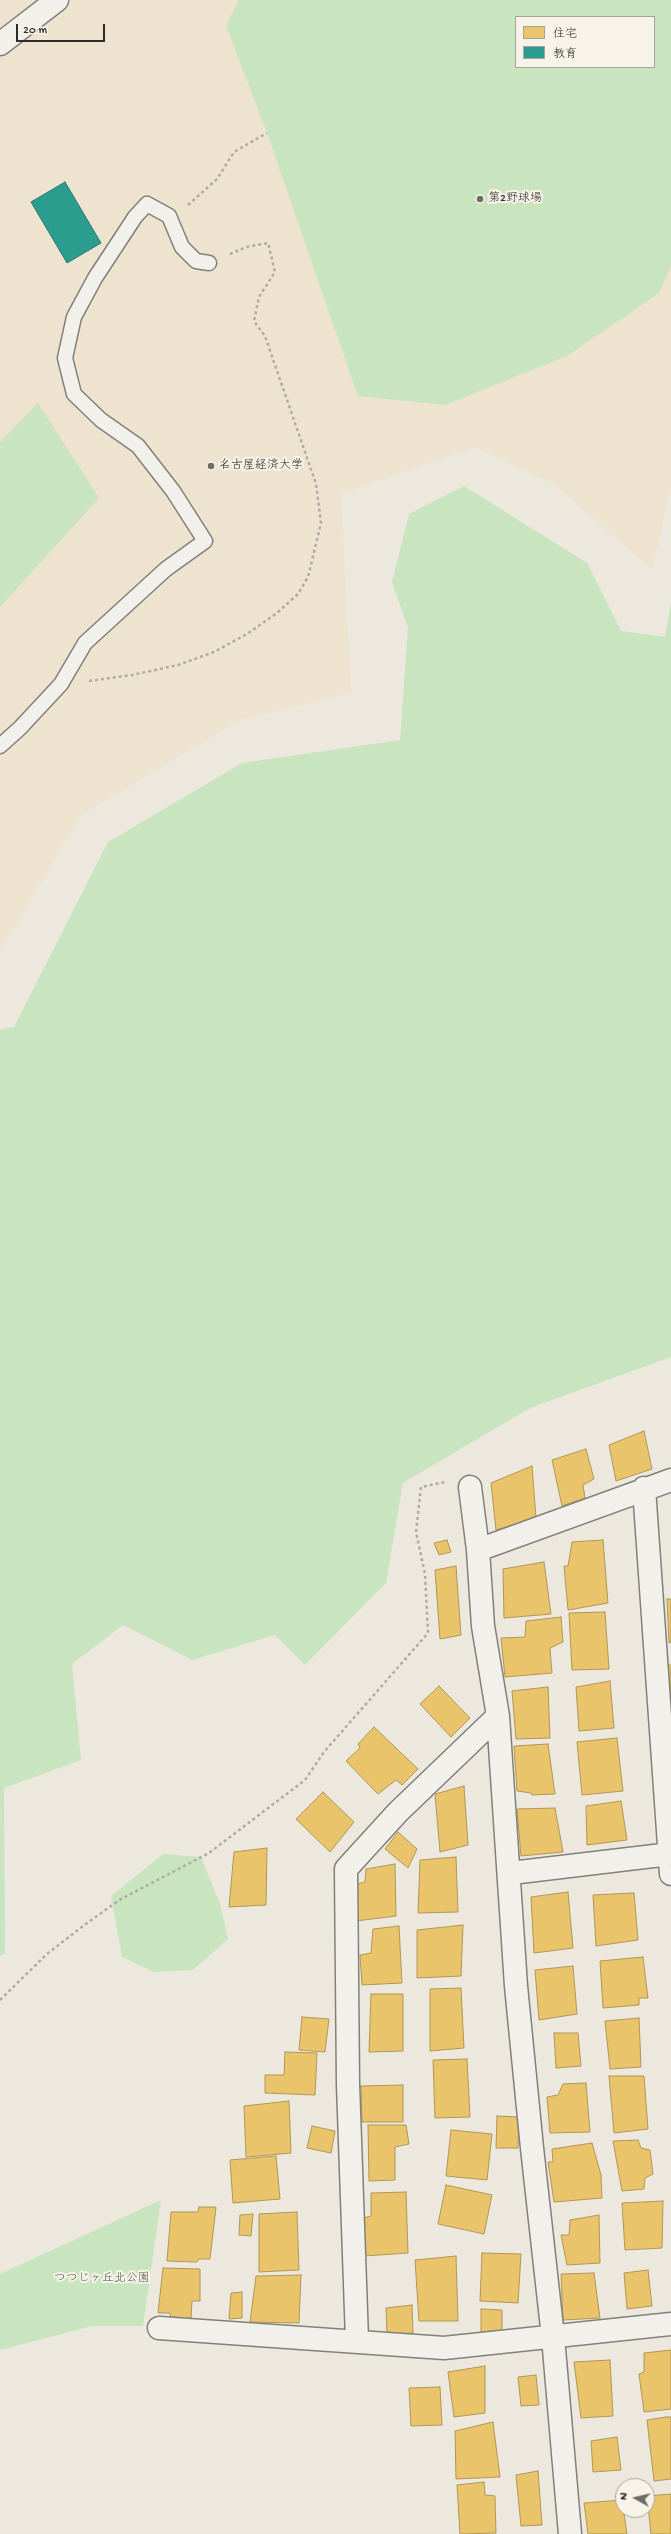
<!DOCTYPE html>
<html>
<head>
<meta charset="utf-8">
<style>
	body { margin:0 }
	#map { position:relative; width:671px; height:2534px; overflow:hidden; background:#ede8dd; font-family:"Gochi Hand","Klee One",sans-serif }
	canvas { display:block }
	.legend { position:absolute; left:515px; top:16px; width:140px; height:52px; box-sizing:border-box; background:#f7f3e8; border:1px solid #a5a39c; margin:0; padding:5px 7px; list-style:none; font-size:12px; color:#2b2b2b }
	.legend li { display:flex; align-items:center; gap:8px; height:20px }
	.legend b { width:20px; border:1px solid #a5a39c }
	.north { position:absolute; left:615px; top:2478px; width:40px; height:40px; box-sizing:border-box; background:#f7f3e8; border:1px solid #a5a39c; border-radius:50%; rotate:278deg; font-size:11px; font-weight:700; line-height:16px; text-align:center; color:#2b2b2b }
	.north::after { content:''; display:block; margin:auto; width:14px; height:18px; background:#6f6d69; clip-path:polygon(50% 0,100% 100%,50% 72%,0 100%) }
	.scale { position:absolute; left:16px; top:24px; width:89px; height:18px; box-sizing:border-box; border:2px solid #2b2b2b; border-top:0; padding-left:5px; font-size:12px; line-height:14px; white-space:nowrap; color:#2b2b2b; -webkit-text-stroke:3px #f7f3e8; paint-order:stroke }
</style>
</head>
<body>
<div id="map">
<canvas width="671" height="2534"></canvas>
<ul class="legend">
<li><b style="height:11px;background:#e9c46a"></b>住宅</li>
<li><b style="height:11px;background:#2a9d8f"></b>教育</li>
</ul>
<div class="north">N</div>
<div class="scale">20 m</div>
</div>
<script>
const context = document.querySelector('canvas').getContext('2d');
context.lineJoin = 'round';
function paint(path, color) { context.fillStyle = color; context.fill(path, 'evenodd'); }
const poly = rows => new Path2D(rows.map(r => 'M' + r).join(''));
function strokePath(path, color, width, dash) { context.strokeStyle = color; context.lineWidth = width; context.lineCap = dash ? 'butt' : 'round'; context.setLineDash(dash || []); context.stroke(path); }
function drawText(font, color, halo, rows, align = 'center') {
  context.font = font + ' "Gochi Hand","Klee One",sans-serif'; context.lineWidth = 4; context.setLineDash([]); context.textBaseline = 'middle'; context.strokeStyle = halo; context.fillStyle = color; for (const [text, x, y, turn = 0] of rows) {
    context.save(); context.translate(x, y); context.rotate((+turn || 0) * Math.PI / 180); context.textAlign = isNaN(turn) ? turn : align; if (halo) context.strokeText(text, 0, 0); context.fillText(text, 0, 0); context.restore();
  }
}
const built = poly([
	[0,0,671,0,671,485,652,570,554,484,475,447,341,494,351,693,240,720,80,816,0,952],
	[516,17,654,17,654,67,516,67]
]);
const green = poly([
	[239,0,671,0,671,266,659,293,567,356,445,405,358,396,267,133,226,26],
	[516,17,654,17,654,67,516,67],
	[38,403,99,498,0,607,0,442],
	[464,486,587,563,621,631,665,637,671,602,671,1357,530,1408,403,1483,386,1583,305,1665,275,1635,192,1660,123,1625,72,1664,81,1760,4,1788,5,1954,0,1956,0,1030,14,1027,108,842,242,763,400,740,408,628,392,582,409,514],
	[163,1854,201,1857,220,1904,228,1939,193,1970,154,1972,122,1957,111,1896],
	[161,2200,143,2326,92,2326,0,2350,0,2274]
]);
const homes = poly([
	[644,1431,652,1469,616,1481,609,1445,644,1431],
	[586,1449,594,1479,583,1485,585,1498,562,1506,552,1460,586,1449],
	[532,1466,536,1518,496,1530,491,1483,532,1466],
	[447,1540,451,1552,439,1555,434,1543,447,1540],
	[603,1540,608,1603,568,1610,564,1566,568,1566,572,1542,603,1540],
	[544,1562,551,1614,504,1618,503,1569,544,1562],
	[456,1566,461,1635,440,1639,435,1570,456,1566],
	[667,1599,671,1599,671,1642,669,1643,667,1599],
	[605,1612,609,1669,572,1670,569,1613,605,1612],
	[561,1617,563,1642,550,1648,552,1673,505,1677,501,1638,525,1637,526,1621,561,1617],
	[663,1665,671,1665,671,1709,667,1710,663,1665],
	[610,1681,614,1728,579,1731,576,1687,610,1681],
	[439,1686,470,1718,451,1737,420,1704,439,1686],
	[548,1687,550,1738,516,1739,512,1691,548,1687],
	[374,1727,418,1769,402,1785,396,1780,378,1794,346,1761,360,1748,358,1744,374,1727],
	[617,1738,623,1791,582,1795,577,1742,617,1738],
	[548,1744,555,1794,532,1795,531,1793,517,1791,514,1746,548,1744],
	[464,1786,468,1845,440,1852,435,1794,464,1786],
	[323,1792,354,1822,330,1852,296,1819,323,1792],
	[621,1801,627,1840,587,1845,586,1806,621,1801],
	[555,1808,563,1852,521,1856,517,1809,555,1808],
	[398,1832,417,1849,408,1868,385,1849,398,1832],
	[267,1848,266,1905,229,1907,234,1852,267,1848],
	[456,1857,458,1912,418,1913,420,1860,456,1857],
	[395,1864,396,1916,356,1921,357,1884,365,1882,366,1869,395,1864],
	[568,1892,573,1948,534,1953,531,1897,568,1892],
	[634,1893,638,1940,596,1946,593,1895,634,1893],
	[463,1925,461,1976,417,1978,417,1930,463,1925],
	[399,1926,402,1983,362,1985,360,1955,371,1953,373,1929,399,1926],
	[643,1957,648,1998,639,1998,639,2005,603,2008,600,1961,643,1957],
	[573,1966,577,2014,539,2020,535,1970,573,1966],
	[461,1988,464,2048,430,2051,430,1989,461,1988],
	[371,1994,403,1994,403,2051,369,2052,371,1994],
	[302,2017,329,2019,325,2052,299,2050,302,2017],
	[639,2018,641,2067,610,2069,605,2021,639,2018],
	[554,2033,578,2033,581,2066,556,2068,554,2033],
	[285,2052,317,2053,315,2095,265,2093,265,2075,284,2075,285,2052],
	[467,2059,470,2117,435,2118,433,2060,467,2059],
	[609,2076,644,2076,648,2129,614,2133,609,2076],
	[586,2083,590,2132,550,2133,547,2097,558,2095,563,2084,586,2083],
	[403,2085,403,2122,362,2122,361,2086,403,2085],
	[289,2101,291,2153,246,2157,244,2106,289,2101],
	[497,2116,519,2117,518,2148,496,2148,497,2116],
	[368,2125,406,2125,409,2144,395,2147,395,2180,369,2181,368,2125],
	[312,2126,335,2131,331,2153,307,2148,312,2126],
	[451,2130,492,2134,487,2180,446,2176,451,2130],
	[638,2140,641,2148,650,2150,653,2174,645,2178,644,2189,622,2191,613,2141,638,2140],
	[592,2143,601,2175,602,2198,554,2202,548,2162,553,2162,552,2149,592,2143],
	[276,2156,280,2199,233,2203,230,2160,276,2156],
	[446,2185,492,2195,484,2234,438,2224,446,2185],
	[406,2192,408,2253,364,2256,363,2218,371,2216,371,2193,406,2192],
	[663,2201,662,2248,625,2250,622,2203,663,2201],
	[199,2207,216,2207,210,2259,199,2259,197,2262,167,2261,171,2212,198,2212,199,2207],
	[297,2212,299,2270,259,2272,259,2214,297,2212],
	[253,2214,251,2236,239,2235,240,2215,253,2214],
	[599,2215,600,2263,567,2265,561,2235,569,2235,570,2220,599,2215],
	[482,2253,521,2254,518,2303,480,2301,482,2253],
	[456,2256,458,2321,419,2321,415,2260,456,2256],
	[163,2268,200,2269,200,2301,192,2301,191,2319,171,2320,170,2313,158,2313,163,2268],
	[648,2270,652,2306,627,2309,624,2273,648,2270],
	[594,2273,600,2318,563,2320,561,2274,594,2273],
	[301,2275,299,2323,250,2322,256,2276,301,2275],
	[242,2292,242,2318,229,2319,231,2293,242,2292],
	[412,2305,413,2333,387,2334,386,2308,412,2305],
	[481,2309,502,2310,502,2334,481,2334,481,2309],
	[671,2350,671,2409,644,2412,639,2374,644,2372,644,2353,671,2350],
	[610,2360,613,2416,581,2418,574,2362,610,2360],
	[485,2366,485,2413,454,2417,448,2372,485,2366],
	[536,2375,539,2405,521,2406,518,2377,536,2375],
	[440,2387,442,2425,411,2426,409,2388,440,2387],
	[666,2417,671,2417,671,2479,654,2481,647,2420,666,2417],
	[493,2422,500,2477,456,2479,455,2431,493,2422],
	[617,2437,621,2470,593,2472,591,2441,617,2437],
	[538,2471,542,2525,521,2526,516,2475,538,2471],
	[484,2482,485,2495,495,2496,496,2533,460,2534,457,2485,484,2482],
	[671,2494,671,2534,651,2534,647,2496,671,2494],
	[622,2500,627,2534,588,2534,584,2503,622,2500]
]);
const schools = poly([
	[65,182,101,243,67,263,31,202,65,182]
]);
const path = poly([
	[188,205,217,179,234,152,267,133],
	[89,681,132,675,178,665,214,652,247,634,277,613,298,594,308,577,321,523,316,484,265,336,254,321,259,297,275,272,268,243,246,247,228,255],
	[0,2000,47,1954,87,1923,121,1899,209,1853,305,1780,324,1752,428,1633,425,1574,416,1532,421,1487,445,1482]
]);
const lane = poly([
	[0,746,20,728,61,684,85,643,166,569,205,541,173,491,138,446,101,420,74,394,65,358,74,317,95,278,135,217,147,204,169,216,182,247,196,261,209,263]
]);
const street = poly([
	[470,1487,478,1550],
	[644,1488,671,1874],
	[511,1873,671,1854],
	[159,2328,444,2348,671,2324],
	[357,2340,348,2084,346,1869,398,1812,498,1716],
	[570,2534,553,2337,532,2148,516,1986,498,1716,483,1626,478,1550,671,1480]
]);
const secondary = poly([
	[0,44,57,0]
]);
const markers = [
	[480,199,4,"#6f6d69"],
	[211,466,4,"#6f6d69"]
];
const poiNames = [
	["第2野球場",488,199],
	["名古屋経済大学",219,466]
];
const parkNames = [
	["つつじヶ丘北公園",102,2279]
];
paint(built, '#eee3cf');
paint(green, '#c8e5bf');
paint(homes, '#e9c46a');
strokePath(homes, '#b09657', 1);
paint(schools, '#2a9d8f');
strokePath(schools, '#2a7b71', 1);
strokePath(lane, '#82807b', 17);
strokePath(street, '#82807b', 25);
strokePath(secondary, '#82807b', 25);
strokePath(path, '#adaca8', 2.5, [3, 3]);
strokePath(lane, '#f1f0eb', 14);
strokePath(street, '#f1f0eb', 22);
strokePath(secondary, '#f1f0eb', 22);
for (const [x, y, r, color] of markers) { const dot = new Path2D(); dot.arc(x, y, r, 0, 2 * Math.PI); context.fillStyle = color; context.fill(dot); strokePath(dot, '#f7f3e8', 1.5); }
drawText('12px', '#2b2b2b', '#f7f3e8', poiNames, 'left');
drawText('12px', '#4a594a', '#f7f3e8', parkNames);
</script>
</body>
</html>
